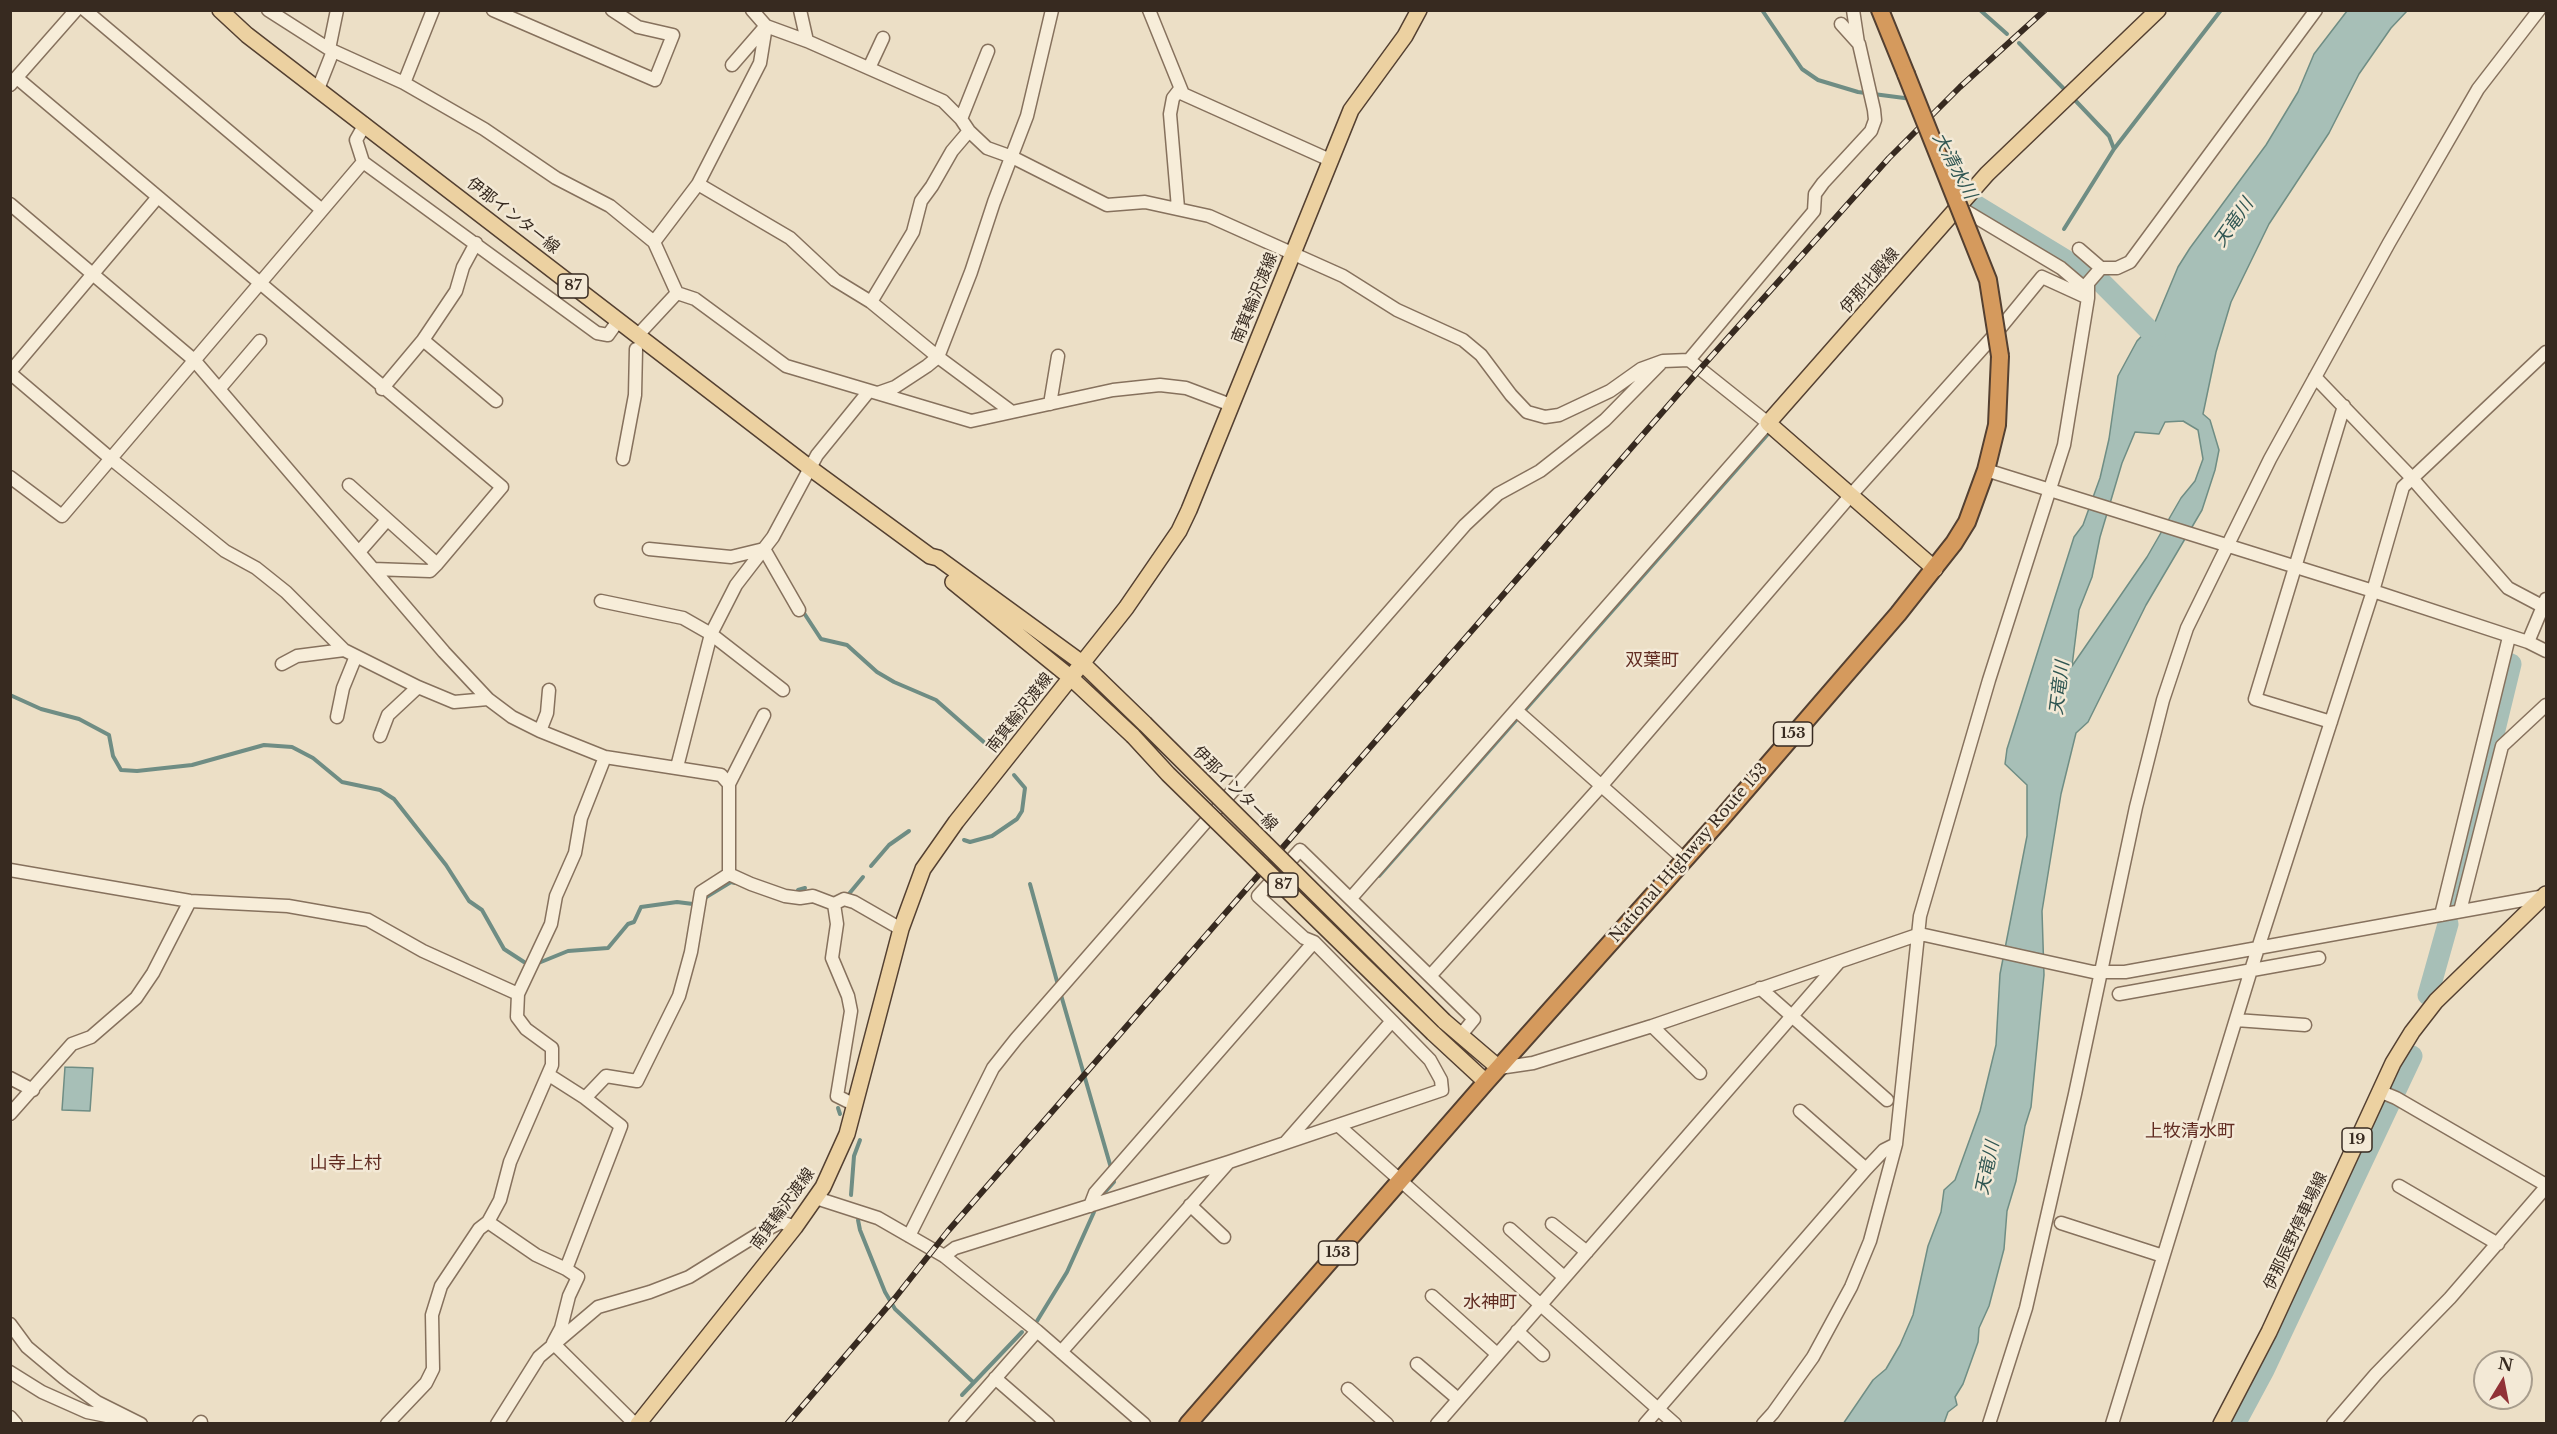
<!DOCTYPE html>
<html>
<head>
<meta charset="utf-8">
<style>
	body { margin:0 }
	#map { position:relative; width:2557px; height:1434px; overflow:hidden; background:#ecdfc6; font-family:"Libre Baskerville",serif }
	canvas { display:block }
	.frame { position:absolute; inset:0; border:12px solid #372a20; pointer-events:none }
	.north { position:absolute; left:2473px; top:1350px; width:60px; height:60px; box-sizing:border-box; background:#f3e9d6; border:2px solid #a89d8d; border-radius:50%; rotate:10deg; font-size:16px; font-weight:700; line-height:24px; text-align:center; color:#372a20 }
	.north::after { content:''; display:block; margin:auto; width:21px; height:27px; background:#913136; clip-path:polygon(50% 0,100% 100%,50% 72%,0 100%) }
</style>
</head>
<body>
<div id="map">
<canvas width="2557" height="1434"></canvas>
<div class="frame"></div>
<div class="north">N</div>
</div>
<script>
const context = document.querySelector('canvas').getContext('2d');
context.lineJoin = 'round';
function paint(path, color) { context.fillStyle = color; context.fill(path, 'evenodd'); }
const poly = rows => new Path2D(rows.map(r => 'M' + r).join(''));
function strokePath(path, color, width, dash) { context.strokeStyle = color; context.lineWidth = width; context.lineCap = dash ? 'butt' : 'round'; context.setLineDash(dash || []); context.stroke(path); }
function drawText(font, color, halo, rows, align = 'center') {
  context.font = font + ' "Libre Baskerville","Noto Sans JP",serif'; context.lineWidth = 5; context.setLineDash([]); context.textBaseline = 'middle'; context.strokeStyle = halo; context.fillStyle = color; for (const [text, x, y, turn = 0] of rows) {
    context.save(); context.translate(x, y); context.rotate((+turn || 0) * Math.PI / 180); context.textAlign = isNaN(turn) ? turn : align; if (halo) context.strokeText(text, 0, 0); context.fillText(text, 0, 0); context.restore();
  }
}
const water = poly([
	[2347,11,2407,11,2391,28,2359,74,2329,133,2269,224,2231,302,2216,352,2203,414,2210,420,2219,450,2215,470,2202,510,2146,605,2088,722,2076,733,2061,794,2042,911,2044,975,2031,1107,2025,1126,2016,1181,2007,1211,2004,1249,1989,1306,1979,1328,1978,1342,1963,1384,1955,1397,1957,1405,1948,1412,1944,1423,1843,1424,1873,1380,1886,1369,1900,1345,1913,1315,1928,1246,1941,1212,1944,1190,1955,1180,1980,1111,1996,1045,2000,974,2027,836,2027,785,2005,764,2007,749,2074,537,2083,525,2100,478,2109,439,2118,376,2137,341,2155,322,2178,267,2190,248,2266,145,2298,92,2314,54,2347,11],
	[2183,421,2198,430,2203,459,2195,481,2181,498,2147,557,2072,666,2079,610,2092,577,2100,537,2122,463,2135,432,2159,434,2165,422,2183,421],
	[65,1067,93,1068,90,1111,62,1110,65,1067]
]);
const stream = poly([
	[1762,10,1802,69,1818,80,1858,92,1912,99],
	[1980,10,2007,34],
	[2019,43,2067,92],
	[2114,149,2221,10],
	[1945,151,1966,192],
	[2064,229,2114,149,2109,136,2072,97],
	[2052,250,2054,245],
	[802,610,821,639,847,645,877,672,894,682,936,700,994,751],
	[10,695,41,709,79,719,109,735,113,756,121,770,137,771,192,765,264,745,292,747,313,758,342,782,380,790,394,799,446,865,469,901,482,910,504,949,524,962],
	[964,840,970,842,992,836,1017,819,1022,811,1025,788,1014,775],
	[871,866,889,845,909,831],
	[1379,876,1768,434],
	[1030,884,1058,985],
	[798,890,805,888],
	[848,895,863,877],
	[703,899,731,882,735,883],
	[536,964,568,951,608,948,628,924,634,922,641,907,677,902,693,904],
	[1061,995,1111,1168],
	[838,1108,840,1114],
	[1106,1191,1114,1182,1113,1178],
	[851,1195,854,1156,860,1140],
	[858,1220,860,1230,885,1292,895,1309,973,1382],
	[1037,1321,1067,1272,1094,1212],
	[962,1395,1022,1332]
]);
const river = poly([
	[1972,203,2100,281,2155,336],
	[2452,906,2511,664],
	[2428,995,2448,924],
	[2235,1424,2264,1370,2412,1056]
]);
const minor = poly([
	[85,10,322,210],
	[268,10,329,49,404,83,433,10],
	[493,10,655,80,673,35,638,27,612,10],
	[752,10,766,26,807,41,943,101,961,119,969,131,987,148,1012,157,1107,205,1145,202,1209,216,1343,276,1397,310,1463,340,1481,355,1511,395,1527,412,1545,417,1559,415,1610,391,1641,369,1663,361,1689,360,1768,423,1351,898],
	[800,10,807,41],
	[1149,10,1183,94,1330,160],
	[1853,10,1858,43],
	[766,26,760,63,698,184,654,242,677,293,695,299,786,366,971,421,1113,390,1160,385,1186,388,1231,405],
	[329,49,337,10],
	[732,65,765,27],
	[869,68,883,38],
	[17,78,502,487,437,564],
	[404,83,484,129,556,178,610,206,654,242],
	[10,85,76,10],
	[318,89,333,51],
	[961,119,988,51],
	[363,162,597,333,608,335,618,321],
	[698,184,790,238,835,280,871,302,938,357,1012,412],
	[10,204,194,360,444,652,488,699,512,717,540,731,605,757,721,775,729,784,729,874],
	[1959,207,2061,268,2081,285,2087,296],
	[1178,208,1170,114,1173,98,1180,89],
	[2079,249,2101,268,2117,268,2130,262,2316,10],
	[871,302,913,232,921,201,932,186,952,151,969,131],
	[637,336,677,293],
	[423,340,496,401],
	[1689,360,1814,211,1815,194,1823,183,1871,131,1875,120,1874,110,1859,44,1841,24],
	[10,372,157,198],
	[10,373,110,458,225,551,256,568,286,592,344,650,297,656,282,664],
	[2315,377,2411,477,2508,588,2542,606],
	[220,388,260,341],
	[382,389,423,340,456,291,463,267,476,243],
	[878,393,895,387,927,366,938,357,971,272,994,202,1027,116,1052,10],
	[1050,404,1058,356],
	[623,459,635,395,636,349],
	[1986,470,2373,591,2528,642,2546,651],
	[10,477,62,516,363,162,356,140,365,124],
	[349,485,437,564,430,571,373,569],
	[649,549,731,557,764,549,799,610],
	[359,552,387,520],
	[601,601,683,618,711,634,783,690],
	[2528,642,2546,599],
	[344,650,418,687,454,702,488,699],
	[1517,711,1684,859],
	[337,717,343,688,356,656],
	[2331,722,2255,699,2344,406],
	[540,731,547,713,549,690],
	[380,736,388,715,418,687],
	[677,767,711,634,736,585,773,537,817,455,869,391],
	[729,784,764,715],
	[10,870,190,901,288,906,368,920,423,951,518,994],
	[729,874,751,884,785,896,800,898,813,896,834,904,837,924,832,958,848,996,851,1011,837,1096,855,1105],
	[834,904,844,899,854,902,901,929],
	[2460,911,2502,746,2546,705],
	[2441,915,2509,637],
	[1431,975,1602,785,1851,495,1997,332,2042,277,2088,298],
	[1760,988,1887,1100],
	[2119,994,2319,958],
	[2236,1020,2305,1025],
	[1652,1026,1700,1073],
	[1499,1068,1533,1063,1652,1026,1920,934,2093,972,2125,972,2545,896],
	[10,1078,33,1090],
	[2379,1091,2396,1098,2546,1185],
	[585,1098,606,1076,637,1081,679,996,691,952,701,892,729,874],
	[1800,1111,1866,1169],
	[10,1114,72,1044,91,1037,136,998,153,973,190,901],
	[1339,1126,1675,1424],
	[1286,1142,1392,1021,1314,942],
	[2399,1186,2498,1244],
	[816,1198,878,1218,944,1256,1037,1331,1144,1424],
	[1190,1205,1224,1237],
	[1090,1206,1095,1193,1314,942,1304,938,1258,896,1300,850,1474,1019,1460,1036],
	[488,1222,536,1255,566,1269,621,1126,585,1098,549,1075],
	[2061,1223,2163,1256],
	[1552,1224,1587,1252],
	[1510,1229,1564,1277],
	[909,1236,993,1068,1016,1039,1465,525,1498,494,1540,471,1605,420,1660,364],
	[944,1256,955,1248,1229,1162,1442,1090,1441,1080,1430,1060,1392,1021],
	[566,1269,578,1277,569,1296,561,1328,553,1343,635,1424],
	[1432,1296,1497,1354],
	[10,1324,27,1347,64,1378,97,1402,141,1424],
	[1517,1331,1543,1355],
	[1061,1352,1228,1163],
	[1417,1364,1458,1399],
	[10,1372,42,1392,87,1412,122,1419],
	[995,1378,1048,1424],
	[1348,1389,1387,1424],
	[10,1417,16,1424],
	[199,1424,201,1422],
	[387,1424,426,1383,433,1369,432,1315,441,1286,479,1229,488,1222,500,1200,510,1162,552,1065,552,1048,526,1029,517,1017,518,994,551,924,556,896,575,853,581,818,605,757],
	[497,1424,539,1357,598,1307,650,1292,689,1277,760,1233,781,1222,795,1227],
	[955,1424,1037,1331],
	[1437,1424,1839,962],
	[1645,1424,1866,1169,1884,1150,1896,1144],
	[1763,1424,1773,1413,1813,1357,1851,1287,1870,1241,1896,1144,1920,916,1989,680,2064,445,2088,298,2088,283,2101,268],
	[1989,1424,2026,1308,2075,1094,2136,807,2163,700,2187,628,2270,459,2389,243,2478,89,2539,10],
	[2112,1424,2251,970,2373,591,2403,487,2546,352],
	[2333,1424,2376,1374,2450,1298,2546,1187]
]);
const major = poly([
	[220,10,247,35,810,468,930,556,938,558,1082,663,1145,724],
	[1935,569,1768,423,1987,174,2158,10],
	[953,582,1070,677,1133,736],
	[1444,1021,1499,1068],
	[1433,1033,1486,1082],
	[638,1424,795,1227,823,1187,847,1134,901,929,923,869,956,822,1126,608,1179,531,1189,510,1351,110,1405,36,1419,10],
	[2221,1424,2269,1332,2393,1063,2412,1032,2436,1001,2546,894]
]);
const highway = poly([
	[1880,10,1906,74],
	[1188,1424,1486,1082,1721,819,1898,614,1954,543,1967,522,1986,470,1997,425,2000,356]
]);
const rail = poly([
	[787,1424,895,1298,948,1231,1701,368,1889,158,1960,87,2045,10]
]);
const majorBridge = poly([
	[1145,724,1444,1021],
	[1133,736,1168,774,1433,1033]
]);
const highwayBridge = poly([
	[1906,74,1988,280,2000,356]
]);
const shields = [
	[573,286,30],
	[1793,734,39],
	[1283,885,30],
	[2357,1140,30],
	[1338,1253,39]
];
const shieldNames = [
	["87",573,286],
	["153",1793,734],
	["87",1283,885],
	["19",2357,1140],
	["153",1338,1253]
];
const streetNames = [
	["伊那インター線",513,216,38],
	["伊那北殿線",1870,281,-49],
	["南箕輪沢渡線",1255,298,-68],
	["南箕輪沢渡線",1020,713,-52],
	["伊那インター線",1235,789,45],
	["National Highway Route 153",1689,853,-49],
	["南箕輪沢渡線",783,1209,-54],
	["伊那辰野停車場線",2296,1231,-65]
];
const waterNames = [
	["大清水川",1954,166,62],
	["天竜川",2234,223,-55],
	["天竜川",2060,688,-83],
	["天竜川",1988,1168,-78]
];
const neighbourhoodNames = [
	["双葉町",1652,661],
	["上牧清水町",2190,1132],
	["山寺上村",346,1164],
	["水神町",1490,1303]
];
paint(water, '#a7bfb7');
strokePath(water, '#6f8d84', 1.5);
strokePath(stream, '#6f8d84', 4);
strokePath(river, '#a7bfb7', 21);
strokePath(minor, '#86715d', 15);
strokePath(major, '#544031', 18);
strokePath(highway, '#544031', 20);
strokePath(minor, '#f7edd9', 12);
strokePath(major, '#ecd1a1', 15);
strokePath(highway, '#d59a5d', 16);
strokePath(rail, '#372a20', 6);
strokePath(rail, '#f3e9d6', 4, [11]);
strokePath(majorBridge, '#544031', 18, []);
strokePath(highwayBridge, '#544031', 20, []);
strokePath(majorBridge, '#ecd1a1', 15);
strokePath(highwayBridge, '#d59a5d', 16);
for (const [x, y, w] of shields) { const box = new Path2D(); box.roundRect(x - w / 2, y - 12, w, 24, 4.5); context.fillStyle = '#f3e9d6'; context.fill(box); strokePath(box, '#372a20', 1.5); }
drawText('bold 15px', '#372a20', null, shieldNames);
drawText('16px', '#372a20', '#f3e9d6', streetNames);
drawText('italic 18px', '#305652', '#f3e9d6', waterNames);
drawText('18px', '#612c22', '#f3e9d6', neighbourhoodNames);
</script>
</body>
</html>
